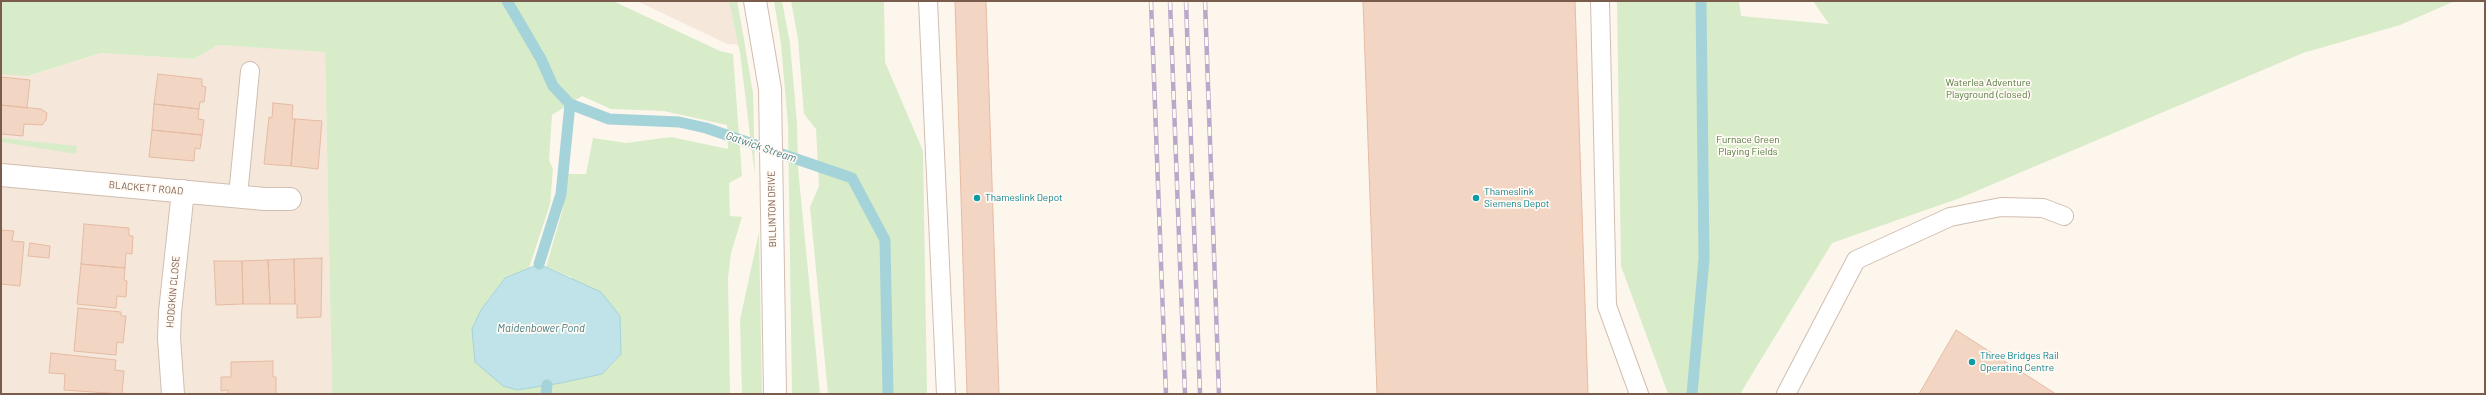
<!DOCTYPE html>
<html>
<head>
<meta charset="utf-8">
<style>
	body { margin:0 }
	#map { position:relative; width:2486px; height:395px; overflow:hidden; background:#fdf6ec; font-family:Barlow,sans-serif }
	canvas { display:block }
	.frame { position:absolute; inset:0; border:2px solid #7a5c4d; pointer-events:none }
</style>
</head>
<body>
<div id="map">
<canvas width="2486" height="395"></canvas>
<div class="frame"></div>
</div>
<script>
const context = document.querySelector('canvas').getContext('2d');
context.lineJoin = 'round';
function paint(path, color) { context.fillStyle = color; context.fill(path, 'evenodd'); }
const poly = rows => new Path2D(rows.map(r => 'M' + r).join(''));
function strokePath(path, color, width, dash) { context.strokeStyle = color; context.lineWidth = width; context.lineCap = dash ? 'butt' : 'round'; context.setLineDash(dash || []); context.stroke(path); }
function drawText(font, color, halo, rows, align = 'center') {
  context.font = font + ' Barlow,sans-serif'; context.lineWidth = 3.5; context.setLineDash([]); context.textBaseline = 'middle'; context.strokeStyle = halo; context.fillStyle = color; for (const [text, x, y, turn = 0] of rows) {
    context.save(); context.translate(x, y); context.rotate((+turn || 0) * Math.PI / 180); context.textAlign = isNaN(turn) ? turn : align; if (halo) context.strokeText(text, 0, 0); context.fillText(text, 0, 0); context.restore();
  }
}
const residential = poly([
	[637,1,737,1,745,45,727,44],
	[1,30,29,76,101,53,194,59,218,45,325,51,332,394,1,394]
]);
const green = poly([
	[1,1,613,1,720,51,733,54,742,176,729,183,730,216,742,217,731,253,728,278,730,394,332,394,325,52,218,45,194,59,101,53,28,76,1,74],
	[582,96,611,109,664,111,727,125,728,149,671,137,626,143,593,138,586,174,568,174,562,212,546,267,571,277,621,354,602,374,561,383,517,390,503,386,481,310,505,278,529,268,550,204,553,169,549,160,552,115],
	[729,1,737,1,738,6,753,93,755,176,740,53],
	[774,1,782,1,790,43,797,124,798,168,820,394,792,394,788,125,781,44],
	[791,1,884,1,885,62,923,151,927,394,828,394,810,207,819,186,816,129,804,114,798,39],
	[1617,1,1739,1,1741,16,1829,24,1813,1,2455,1,2400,25,2303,53,1960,198,1832,243,1740,394,1668,394,1621,266],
	[1,138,77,146,76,154,1,142],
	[759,232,762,394,742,394,740,320]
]);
const water = poly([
	[539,264,601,292,620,316,621,354,602,374,561,383,517,390,503,386,475,362,472,329,481,310,505,278,539,264]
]);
const stream = poly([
	[507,1,541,59,553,86,570,104,609,119,679,122,706,128,852,178,885,240,888,394],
	[539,264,561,194,570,104],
	[546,394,547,385],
	[1692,394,1704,259,1701,1]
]);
const building = poly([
	[955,1,986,1,999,394,967,394,955,1],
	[1363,1,1575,1,1588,394,1377,394,1363,1],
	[158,74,202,79,202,86,206,87,204,102,200,102,199,109,154,104,158,74],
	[1,77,30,80,27,108,1,105,1,77],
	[273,103,293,105,292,119,295,119,291,166,264,164,269,117,272,118,273,103],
	[154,104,199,109,198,119,204,120,202,135,152,130,154,104],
	[1,105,41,109,47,113,46,120,42,125,24,124,23,136,1,134,1,105],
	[295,119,322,121,318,169,291,166,295,119],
	[152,130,202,135,200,149,195,148,194,161,149,157,152,130],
	[84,224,129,228,129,236,133,236,132,254,126,253,125,268,81,264,84,224],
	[1,230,14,231,12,241,24,242,20,286,1,284,1,230],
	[30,243,50,246,49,258,28,256,30,243],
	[322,258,321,317,297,318,297,304,295,304,294,259,322,258],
	[294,259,295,304,270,304,268,260,294,259],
	[268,260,270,304,243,304,242,261,268,260],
	[214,261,242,261,243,304,216,305,214,261],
	[81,264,125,268,124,280,127,281,126,297,117,296,116,308,77,304,81,264],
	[78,308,121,312,121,316,126,316,123,343,117,342,116,355,74,351,78,308],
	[1956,330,2056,394,1919,394,1956,330],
	[51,353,116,360,115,370,124,371,122,394,64,390,65,374,49,373,51,353],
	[273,361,273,377,276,377,276,394,228,394,228,390,221,391,221,377,231,377,231,362,273,361]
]);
const service = poly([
	[928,1,946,394],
	[1600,1,1607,306,1639,394],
	[238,196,250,71],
	[1786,394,1856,260,1950,217,2001,207,2043,208,2064,216]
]);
const minor = poly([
	[1,175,265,199,290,199],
	[173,394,169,338,170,312,183,191]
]);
const tertiary = poly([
	[755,1,770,89,775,394]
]);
const rail = poly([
	[1151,1,1166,394],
	[1170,1,1185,394],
	[1186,1,1200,394],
	[1205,1,1219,394]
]);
const markers = [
	[977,198,4,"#0f9aa8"],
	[1476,198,4,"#0f9aa8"],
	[1972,362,4,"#0f9aa8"]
];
const parkNames = [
	["Waterlea Adventure",1988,83],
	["Playground (closed)",1988,95],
	["Furnace Green",1748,140],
	["Playing Fields",1748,152]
];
const streetNames = [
	["BLACKETT ROAD",146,188,5],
	["BILLINTON DRIVE",772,209,-91],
	["HODGKIN CLOSE",173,292,-85]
];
const cultureNames = [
	["Thameslink",1484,192],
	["Siemens Depot",1484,204],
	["Thameslink Depot",985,198],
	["Three Bridges Rail",1980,356],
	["Operating Centre",1980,368]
];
const waterNames = [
	["Gatwick Stream",761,147,19],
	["Maidenbower Pond",541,328]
];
paint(residential, '#f5e8da');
paint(green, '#d8ecc9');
paint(water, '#bfe3e8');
strokePath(water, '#a5d3da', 1);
strokePath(stream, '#a5d3da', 11);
paint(building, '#f3d5c3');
strokePath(building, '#e6bba3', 1);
strokePath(service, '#d1beb0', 20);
strokePath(minor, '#d1beb0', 24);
strokePath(tertiary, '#d1beb0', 24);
strokePath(service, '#fff', 18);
strokePath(minor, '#fff', 22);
strokePath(tertiary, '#fff', 22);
strokePath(rail, '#b9a8c9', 4.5);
strokePath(rail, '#fffaf3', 3, [9]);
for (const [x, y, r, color] of markers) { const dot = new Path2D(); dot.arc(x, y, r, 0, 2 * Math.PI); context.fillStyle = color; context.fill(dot); strokePath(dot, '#fffaf3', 1.5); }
drawText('10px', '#537a41', '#fffaf3', parkNames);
drawText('10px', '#7a5c4d', '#fffaf3', streetNames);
drawText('10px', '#0d838f', '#fffaf3', cultureNames, 'left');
drawText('italic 11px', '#437c86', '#fffaf3', waterNames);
</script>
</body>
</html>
